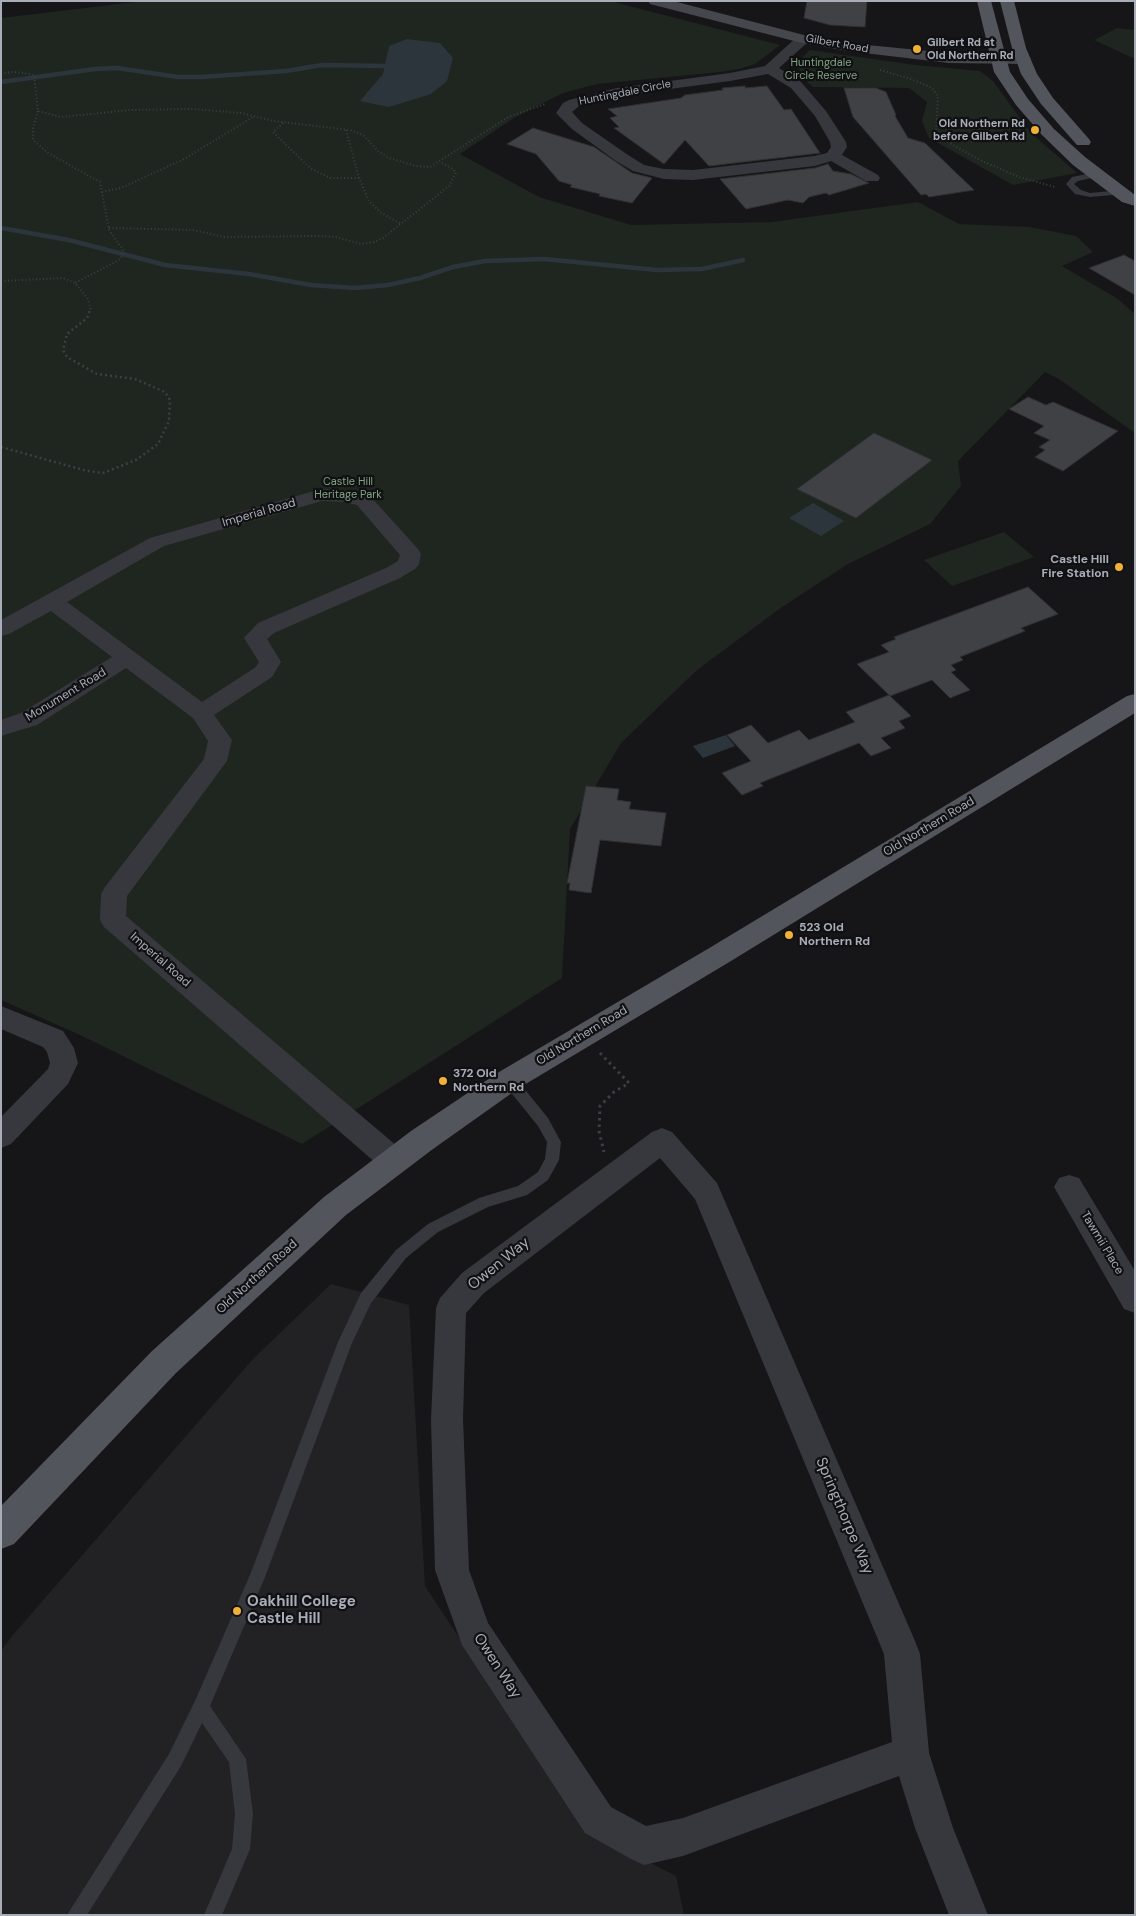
<!DOCTYPE html>
<html>
<head>
<meta charset="utf-8">
<style>
	body { margin:0 }
	#map { position:relative; width:1136px; height:1916px; overflow:hidden; background:#161618; font-family:"DM Sans",sans-serif }
	canvas { display:block }
	.frame { position:absolute; inset:0; border:2px solid #a8adb8; pointer-events:none }
</style>
</head>
<body>
<div id="map">
<canvas width="1136" height="1916"></canvas>
<div class="frame"></div>
</div>
<script>
const context = document.querySelector('canvas').getContext('2d');
context.lineJoin = 'round';
function paint(path, color) { context.fillStyle = color; context.fill(path, 'evenodd'); }
const poly = rows => new Path2D(rows.map(r => 'M' + r).join(''));
function strokePath(path, color, width, dash) { context.strokeStyle = color; context.lineWidth = width; context.lineCap = dash ? 'butt' : 'round'; context.setLineDash(dash || []); context.stroke(path); }
function drawText(font, color, halo, rows, align = 'center') {
  context.font = font + ' "DM Sans",sans-serif'; context.lineWidth = 4.5; context.setLineDash([]); context.textBaseline = 'middle'; context.strokeStyle = halo; context.fillStyle = color; for (const [text, x, y, turn = 0] of rows) {
    context.save(); context.translate(x, y); context.rotate((+turn || 0) * Math.PI / 180); context.textAlign = isNaN(turn) ? turn : align; if (halo) context.strokeText(text, 0, 0); context.fillText(text, 0, 0); context.restore();
  }
}
const built = poly([
	[331,1284,409,1305,425,1586,586,1830,676,1876,684,1915,1,1915,1,1651,12,1636,253,1359]
]);
const green = poly([
	[144,1,610,1,780,45,755,64,739,69,720,72,597,84,563,93,514,118,460,154,539,197,631,225,772,222,918,202,959,224,1029,227,1076,236,1093,252,1062,266,1118,299,1135,314,1135,433,1059,379,1045,372,958,461,961,486,930,524,848,564,782,607,697,670,621,743,570,829,562,978,302,1144,78,1034,1,1000,1,18],
	[1117,28,1135,30,1135,59,1094,40],
	[810,50,915,65,980,71,993,81,1031,133,1077,173,1013,185,929,138,922,121,927,102,909,88,813,87,803,78,799,68,802,58],
	[1004,532,1034,557,952,586,924,560]
]);
const water = poly([
	[407,39,440,43,453,58,447,81,431,94,389,107,360,101,383,74,389,46],
	[813,503,844,521,821,536,789,518],
	[726,735,735,746,703,758,693,746]
]);
const stream = poly([
	[1,82,95,69,117,68,178,77,201,77,286,71,322,65,385,66],
	[1,228,69,240,165,265,249,274,311,285,355,288,388,285,420,278,453,267,485,261,544,259,657,270,702,269,743,260]
]);
const building = poly([
	[807,1,867,1,865,27,830,25,804,18,807,1],
	[745,86,745,88,767,86,784,110,791,109,820,153,709,166,685,140,664,164,614,128,619,127,610,118,617,116,608,109,681,98,685,95,723,90,722,88,745,86],
	[844,88,876,88,886,92,896,115,895,116,908,138,925,143,974,190,929,197,926,194,921,195,853,117,844,88],
	[533,128,594,147,632,173,652,178,632,203,599,196,600,194,570,187,572,185,559,181,536,154,507,144,533,128],
	[828,164,833,171,851,174,869,183,829,195,826,193,809,197,803,203,788,200,746,209,720,179,815,168,828,164],
	[1124,255,1135,261,1135,295,1089,268,1124,255],
	[1028,397,1046,405,1053,402,1118,431,1063,471,1035,457,1045,450,1039,447,1050,440,1034,433,1044,426,1009,409,1028,397],
	[874,433,932,460,856,518,797,489,874,433],
	[1028,587,1058,614,1021,628,1025,631,960,657,963,660,951,665,956,670,951,672,970,690,950,698,932,680,890,696,857,664,889,652,881,645,896,639,894,637,1028,587],
	[889,695,911,716,899,721,905,728,881,738,891,748,871,756,859,743,760,783,763,786,742,795,722,773,751,761,727,735,751,725,768,743,799,730,809,740,855,722,846,712,889,695],
	[586,786,619,789,617,800,631,802,629,809,666,813,661,846,600,840,591,893,569,890,570,883,567,883,586,786]
]);
const pathFar2 = poly([
	[803,67,849,66],
	[880,70,911,79,932,88,938,96,936,130,946,141,980,160,1019,177,1055,187],
	[1,73,17,72,34,75,38,111,61,117,130,110,193,109,241,113,273,121,350,130,363,135,379,152,389,158,416,166,430,167,510,116,546,104],
	[38,111,33,128,33,140,48,153,100,182,109,230,123,250,121,258,117,261,75,283],
	[283,123,273,132,310,168,330,178,359,178],
	[346,130,359,178,369,201,380,212,401,224],
	[102,192,121,188,184,159,253,117],
	[109,228,193,230,224,237,320,236,336,237,361,244,374,242,383,238,449,186,456,173,453,169,440,162],
	[1,281,63,278,75,283,88,299,91,311]
]);
const pathFar1 = poly([
	[1,447,87,471,103,473,136,460,158,444,169,421,170,400,165,392,135,379,97,374,67,357,63,350,67,334,87,318,90,310]
]);
const path = poly([
	[600,1053,629,1083,614,1092,600,1106,599,1131,604,1152]
]);
const service = poly([
	[1097,172,1100,172,1100,176,1078,181,1074,184,1081,190,1090,193,1121,190,1125,192,1124,194,1090,197,1075,194,1066,184,1072,177,1097,172],
	[509,1075,514,1076,548,1118,561,1142,559,1160,548,1180,527,1195,488,1207,438,1232,406,1258,371,1303,352,1343,265,1577,210,1706,246,1759,253,1814,250,1849,222,1915,204,1915,232,1849,235,1814,229,1762,202,1723,181,1766,87,1915,67,1915,169,1754,195,1701,250,1575,338,1342,361,1293,396,1250,428,1224,479,1198,518,1186,538,1172,545,1159,547,1142,538,1126,504,1084,502,1080,504,1076,509,1075]
]);
const minor = poly([
	[803,35,808,36,810,39,808,42,779,68,801,82,826,111,846,142,847,147,842,155,878,175,880,178,878,181,866,181,831,161,815,166,693,180,664,179,633,171,616,161,572,129,556,113,563,103,569,100,617,88,730,73,765,66,798,36,803,35],
	[768,74,791,88,815,116,830,142,831,147,827,153,814,156,693,170,664,169,644,165,628,155,582,123,572,112,579,106,617,96,730,81,768,74],
	[321,489,345,490,371,497,418,549,421,554,419,564,415,569,400,578,274,633,267,639,281,662,272,677,214,715,232,740,227,761,127,896,126,916,404,1152,408,1161,404,1170,394,1173,384,1170,104,927,100,920,101,894,105,887,204,759,208,741,193,718,126,668,37,725,1,736,1,720,21,713,112,657,51,611,9,634,1,636,1,620,150,538,321,489],
	[322,501,344,502,357,505,400,555,398,561,386,568,258,623,244,638,259,662,256,667,202,702,67,602,164,546,322,501],
	[1,1006,63,1031,74,1048,78,1063,68,1084,11,1144,1,1148,1,1117,48,1069,50,1063,47,1052,43,1047,1,1029,1,1006],
	[662,1128,672,1132,717,1183,915,1641,920,1654,929,1753,953,1828,988,1915,949,1915,915,1828,899,1776,683,1856,644,1865,631,1859,585,1833,462,1645,435,1570,431,1419,436,1308,440,1298,462,1273,652,1132,662,1128],
	[660,1158,695,1199,884,1654,892,1742,683,1818,646,1826,611,1807,488,1623,469,1570,463,1419,466,1313,484,1293,660,1158],
	[1069,1175,1079,1178,1135,1271,1135,1313,1124,1309,1054,1187,1059,1178,1069,1175]
]);
const secondary = poly([
	[648,1,673,1,804,35,847,43,949,53,1023,54,1028,56,1031,59,1028,62,1023,64,949,63,847,51,798,42,650,4,648,1]
]);
const primary = poly([
	[977,1,991,1,1010,72,1028,99,1054,129,1085,157,1135,195,1135,206,1122,202,1073,165,1042,135,1016,105,994,72,977,1],
	[1000,1,1014,1,1026,48,1037,74,1053,98,1089,139,1091,142,1089,145,1077,145,1041,104,1021,74,1012,48,1000,1],
	[1135,694,1135,713,731,961,519,1088,433,1149,346,1215,176,1373,14,1544,1,1549,1,1506,152,1351,324,1197,411,1131,499,1072,711,947,1127,696,1135,694]
]);
const markers = [
	[917,49,5,"#f2b134"],
	[1035,130,5,"#f2b134"],
	[1119,567,5,"#f2b134"],
	[789,935,5,"#f2b134"],
	[443,1081,5,"#f2b134"],
	[237,1611,5,"#f2b134"]
];
const farPoinames = [
	["Gilbert Rd at",927,43],
	["Old Northern Rd",927,56],
	["Old Northern Rd",1025,124,"right"],
	["before Gilbert Rd",1025,137,"right"]
];
const farStreetnames = [
	["Gilbert Road",837,44,10],
	["Huntingdale Circle",625,93,-11]
];
const farParknames = [
	["Huntingdale",821,63],
	["Circle Reserve",821,76],
	["Castle Hill",348,482],
	["Heritage Park",348,495]
];
const streetNames = [
	["Imperial Road",259,513,-16],
	["Monument Road",66,695,-31],
	["Old Northern Road",929,827,-31],
	["Imperial Road",160,960,41],
	["Old Northern Road",582,1036,-31],
	["Tawmii Place",1102,1243,59],
	["Old Northern Road",257,1277,-42]
];
const poiNames = [
	["Castle Hill",1109,560,"right"],
	["Fire Station",1109,574,"right"],
	["523 Old",799,928],
	["Northern Rd",799,942],
	["372 Old",453,1074],
	["Northern Rd",453,1088]
];
const nearStreetnames = [
	["Owen Way",499,1264,-39],
	["Springthorpe Way",844,1516,67],
	["Owen Way",497,1666,57]
];
const nearPoinames = [
	["Oakhill College",247,1602],
	["Castle Hill",247,1619]
];
paint(built, '#222225');
paint(green, '#1e261f');
paint(water, '#2c353c');
strokePath(stream, '#2c353c', 4.5);
paint(building, '#404145');
strokePath(building, '#303034', 1);
strokePath(pathFar2, '#3d3f44', 2, [1, 2.5]);
strokePath(pathFar1, '#3d3f44', 2.5, [2, 3]);
strokePath(path, '#3d3f44', 3, [2.5, 4]);
paint(service, '#37383d');
paint(minor, '#37383d');
paint(secondary, '#45474d');
paint(primary, '#53555c');
for (const [x, y, r, color] of markers) { const dot = new Path2D(); dot.arc(x, y, r, 0, 2 * Math.PI); context.fillStyle = color; context.fill(dot); strokePath(dot, '#111113', 2); }
drawText('bold 11px', '#a8adb8', '#111113', farPoinames, 'left');
drawText('11px', '#a8adb8', '#111113', farStreetnames);
drawText('11px', '#7fa381', '#111113', farParknames);
drawText('12px', '#a8adb8', '#111113', streetNames);
drawText('bold 12px', '#a8adb8', '#111113', poiNames, 'left');
drawText('15px', '#a8adb8', '#111113', nearStreetnames);
drawText('bold 15px', '#a8adb8', '#111113', nearPoinames, 'left');
</script>
</body>
</html>
